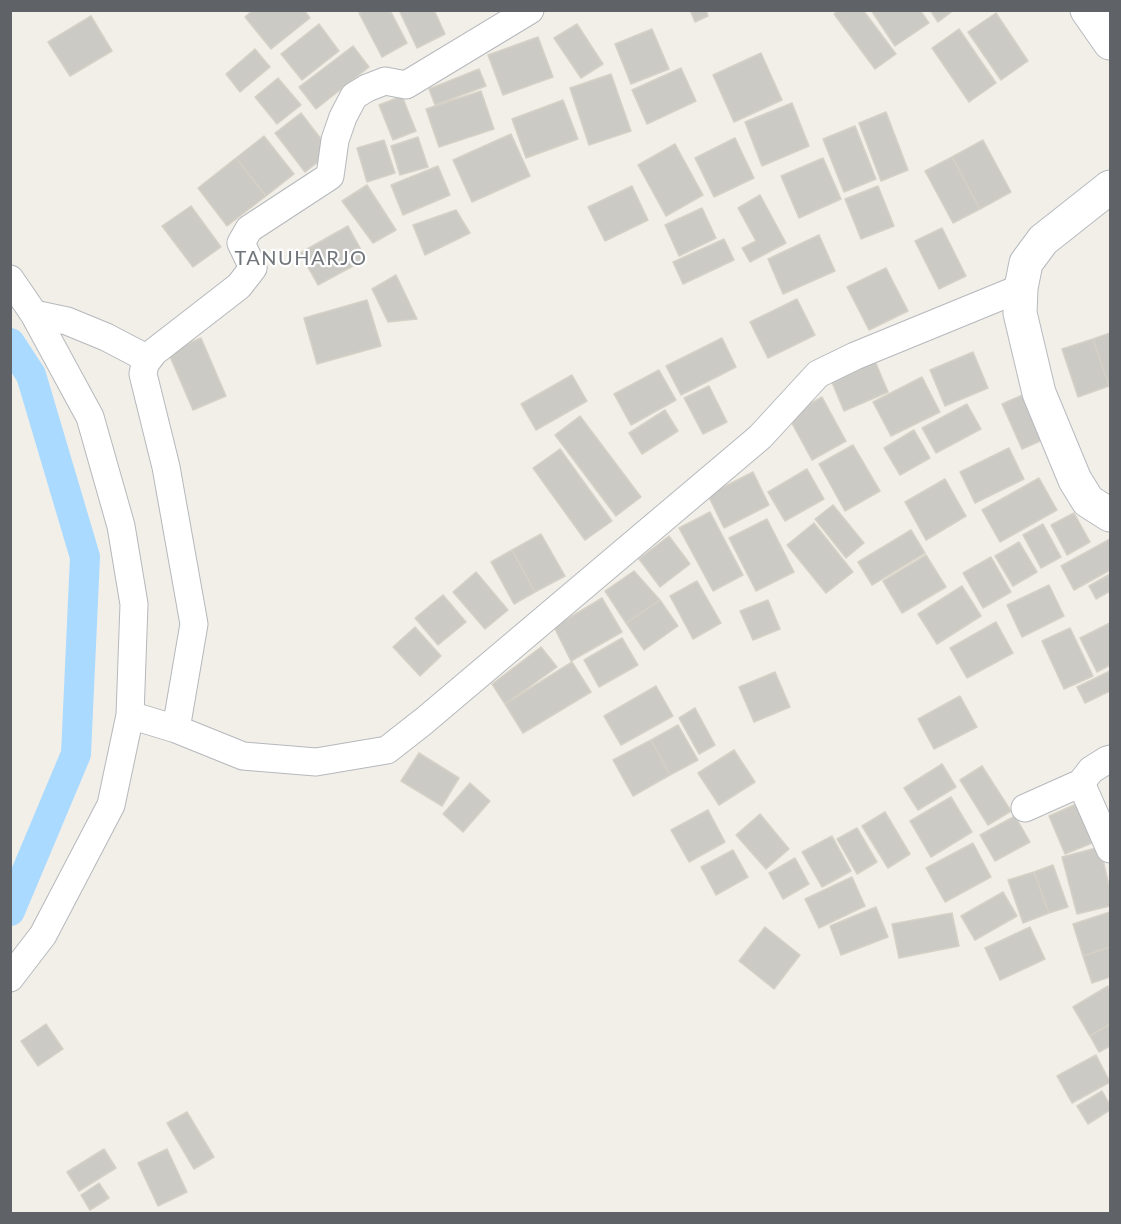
<!DOCTYPE html>
<html>
<head>
<meta charset="utf-8">
<style>
	body { margin:0 }
	#map { position:relative; width:1121px; height:1224px; overflow:hidden; background:#f1efe8; font-family:Lato,sans-serif }
	canvas { display:block }
	.frame { position:absolute; inset:0; border:12px solid #5f6368; pointer-events:none }
</style>
</head>
<body>
<div id="map">
<canvas width="1121" height="1224"></canvas>
<div class="frame"></div>
</div>
<script>
const context = document.querySelector('canvas').getContext('2d');
context.lineJoin = 'round';
const poly = rows => new Path2D(rows.map(r => 'M' + r).join(''));
function strokePath(path, color, width, dash) { context.strokeStyle = color; context.lineWidth = width; context.lineCap = dash ? 'butt' : 'round'; context.setLineDash(dash || []); context.stroke(path); }
function paint(path, color) { context.fillStyle = color; context.fill(path, 'evenodd'); }
function drawText(font, color, halo, rows, align = 'center') {
  context.font = font + ' Lato,sans-serif'; context.lineWidth = 4.5; context.setLineDash([]); context.textBaseline = 'middle'; context.strokeStyle = halo; context.fillStyle = color; for (const [text, x, y, turn = 0] of rows) {
    context.save(); context.translate(x, y); context.rotate((+turn || 0) * Math.PI / 180); context.textAlign = isNaN(turn) ? turn : align; if (halo) context.strokeText(text, 0, 0); context.fillText(text, 0, 0); context.restore();
  }
}
const canal = poly([
	[10,343,31,375,85,557,76,754,10,911]
]);
const building = poly([
	[253,10,304,10,310,18,271,49,245,17,253,10],
	[363,10,390,10,407,43,382,57,359,13,363,10],
	[399,10,434,10,445,34,417,48,399,10],
	[690,10,706,10,708,16,695,22,690,10],
	[839,10,863,10,896,54,875,69,834,14,839,10],
	[871,10,920,10,929,23,895,46,871,10],
	[930,10,954,10,938,22,930,10],
	[996,13,1028,61,1001,80,968,32,996,13],
	[91,16,112,51,70,76,48,42,91,16],
	[319,24,339,51,302,80,281,54,319,24],
	[577,24,603,64,581,78,554,38,577,24],
	[652,29,669,69,631,84,615,44,652,29],
	[959,29,996,83,969,102,932,48,959,29],
	[538,37,553,77,503,95,488,55,538,37],
	[353,46,369,67,316,109,299,87,353,46],
	[255,49,270,67,240,92,226,74,255,49],
	[761,53,782,100,734,122,713,75,761,53],
	[681,68,696,101,647,124,632,90,681,68],
	[479,69,486,86,435,105,429,89,479,69],
	[611,74,631,131,589,145,570,88,611,74],
	[278,78,301,105,277,124,255,97,278,78],
	[481,91,494,129,439,147,426,109,481,91],
	[402,96,416,131,393,140,379,105,402,96],
	[563,100,578,139,526,158,512,119,563,100],
	[792,103,809,146,762,166,745,122,792,103],
	[886,112,908,170,881,181,859,123,886,112],
	[301,113,331,152,305,172,275,133,301,113],
	[855,126,876,179,844,192,823,139,855,126],
	[511,134,530,176,472,202,453,160,511,134],
	[264,136,294,174,266,196,236,158,264,136],
	[418,137,428,167,400,175,391,146,418,137],
	[735,138,754,178,714,197,695,158,735,138],
	[384,140,395,173,367,182,357,148,384,140],
	[983,140,1011,192,980,209,952,157,983,140],
	[675,144,703,195,666,216,638,165,675,144],
	[952,157,980,209,953,223,925,171,952,157],
	[236,158,266,196,227,226,198,188,236,158],
	[823,158,841,199,799,218,781,176,823,158],
	[438,166,450,195,403,215,391,185,438,166],
	[367,185,396,230,373,243,342,201,367,185],
	[632,186,648,220,605,241,588,207,632,186],
	[878,186,894,226,861,239,845,199,878,186],
	[760,195,786,243,750,262,742,248,756,241,738,208,760,195],
	[191,206,221,247,193,267,162,226,191,206],
	[702,208,716,238,679,256,665,225,702,208],
	[456,210,470,233,425,255,413,225,456,210],
	[348,226,366,259,318,285,300,253,348,226],
	[942,228,966,276,939,289,915,241,942,228],
	[819,235,835,271,783,294,768,259,819,235],
	[724,239,734,260,683,284,673,262,724,239],
	[886,268,908,311,869,330,847,287,886,268],
	[396,275,417,319,388,322,372,289,396,275],
	[797,299,815,335,768,358,750,322,797,299],
	[367,300,381,346,317,364,304,318,367,300],
	[1110,333,1110,385,1109,386,1093,339,1110,333],
	[201,338,226,396,193,410,168,352,201,338],
	[722,338,736,367,681,395,666,366,722,338],
	[1093,339,1109,386,1078,397,1062,349,1093,339],
	[973,352,988,388,945,406,930,370,973,352],
	[875,361,888,392,844,411,831,380,875,361],
	[659,370,676,400,631,425,614,394,659,370],
	[572,375,587,401,536,430,521,404,572,375],
	[922,377,940,412,891,436,873,402,922,377],
	[709,386,727,422,703,434,684,398,709,386],
	[1025,394,1045,439,1022,449,1002,404,1025,394],
	[822,397,846,441,812,460,788,416,822,397],
	[967,404,981,429,936,453,922,428,967,404],
	[665,410,678,431,642,454,629,433,665,410],
	[580,416,641,497,616,516,555,435,580,416],
	[914,430,930,458,900,475,884,448,914,430],
	[853,445,880,491,845,511,819,464,853,445],
	[1009,448,1024,479,975,503,960,472,1009,448],
	[560,449,612,521,585,540,533,468,560,449],
	[807,469,824,499,785,521,768,492,807,469],
	[753,472,769,505,724,528,708,495,753,472],
	[1039,478,1057,510,1000,542,982,510,1039,478],
	[945,479,966,516,926,540,905,502,945,479],
	[833,505,864,543,846,558,815,519,833,505],
	[710,512,743,575,713,591,679,528,710,512],
	[1074,513,1090,542,1067,555,1051,525,1074,513],
	[767,519,794,572,756,591,729,538,767,519],
	[814,523,853,572,826,593,787,545,814,523],
	[1043,524,1061,557,1041,568,1023,535,1043,524],
	[911,530,925,553,872,585,858,562,911,530],
	[541,534,565,576,535,592,512,550,541,534],
	[669,536,690,564,660,587,639,559,669,536],
	[1110,539,1110,570,1074,590,1061,566,1110,539],
	[1019,542,1037,572,1013,586,995,556,1019,542],
	[512,550,535,592,514,604,491,562,512,550],
	[926,555,946,587,902,613,883,581,926,555],
	[991,557,1011,592,983,608,963,573,991,557],
	[634,571,660,600,626,623,605,591,634,571],
	[476,572,508,610,485,629,453,592,476,572],
	[1110,574,1110,591,1096,599,1089,586,1110,574],
	[697,581,721,623,693,639,670,596,697,581],
	[1049,585,1064,616,1022,637,1007,605,1049,585],
	[962,586,981,616,937,644,918,614,962,586],
	[443,595,466,622,438,645,415,618,443,595],
	[602,598,622,632,571,661,554,627,602,598],
	[660,600,678,626,644,650,626,623,660,600],
	[768,600,780,629,753,640,740,611,768,600],
	[996,622,1013,653,967,678,950,648,996,622],
	[1110,623,1110,665,1097,672,1080,638,1110,623],
	[415,627,441,656,420,676,393,647,415,627],
	[1070,628,1093,676,1064,689,1042,641,1070,628],
	[622,638,638,665,599,687,584,660,622,638],
	[541,647,557,667,505,704,492,684,541,647],
	[572,662,591,692,523,733,505,704,572,662],
	[1110,671,1110,691,1085,703,1077,687,1110,671],
	[775,672,790,707,754,722,739,687,775,672],
	[656,686,673,716,621,745,604,716,656,686],
	[960,696,977,727,934,749,918,719,960,696],
	[695,708,715,745,699,754,679,718,695,708],
	[678,725,698,760,670,775,651,740,678,725],
	[651,740,670,775,633,796,613,760,651,740],
	[734,750,755,782,719,805,698,773,734,750],
	[419,753,459,778,442,806,401,781,419,753],
	[942,764,956,787,918,810,904,788,942,764],
	[982,766,1011,811,988,825,960,780,982,766],
	[470,783,490,801,463,832,443,814,470,783],
	[951,797,972,832,931,857,910,821,951,797],
	[1081,802,1097,841,1065,854,1049,816,1081,802],
	[708,810,725,842,689,862,671,830,708,810],
	[885,812,910,854,888,868,862,826,885,812],
	[760,814,789,849,766,869,736,835,760,814],
	[1015,816,1030,842,995,861,980,835,1015,816],
	[857,828,877,862,857,874,837,839,857,828],
	[832,836,851,871,822,887,802,852,832,836],
	[973,843,991,877,945,902,926,868,973,843],
	[1100,847,1110,890,1110,906,1077,914,1062,857,1100,847],
	[733,850,748,877,716,895,701,867,733,850],
	[795,858,809,884,783,899,769,873,795,858],
	[1053,865,1068,907,1049,913,1034,872,1053,865],
	[1034,872,1049,913,1023,923,1008,880,1034,872],
	[852,877,865,906,819,928,805,899,852,877],
	[1003,892,1017,916,975,940,961,916,1003,892],
	[876,907,888,937,841,955,830,926,876,907],
	[1110,912,1110,947,1083,956,1073,924,1110,912],
	[952,913,959,946,899,958,892,924,952,913],
	[765,927,800,955,774,989,739,961,765,927],
	[1030,927,1045,959,1000,980,985,948,1030,927],
	[1110,947,1110,977,1092,983,1083,956,1110,947],
	[1108,986,1110,991,1110,1024,1090,1036,1073,1007,1108,986],
	[46,1024,63,1049,38,1066,21,1041,46,1024],
	[1110,1024,1110,1046,1099,1052,1090,1036,1110,1024],
	[1096,1055,1110,1082,1072,1103,1057,1076,1096,1055],
	[1102,1091,1110,1105,1110,1110,1088,1124,1077,1106,1102,1091],
	[187,1112,214,1157,194,1169,167,1123,187,1112],
	[104,1149,116,1168,79,1191,67,1172,104,1149],
	[167,1149,187,1192,158,1206,138,1163,167,1149],
	[99,1183,109,1198,90,1210,81,1195,99,1183]
]);
const street = poly([
	[10,279,34,314,90,417,121,526,134,604,130,715,111,805,43,935,10,978],
	[34,314,67,321,106,337,148,359],
	[130,715,176,729,243,756,316,762,387,750,424,721,760,437,818,374,855,356,1021,288],
	[176,729,194,624,166,467,143,374,145,364,154,352,239,286,253,268,241,243,249,229,330,176,335,140,343,117,354,96,367,88,385,81,406,85,530,10],
	[1081,783,1110,849],
	[1025,808,1081,783,1091,770,1107,760,1110,759]
]);
const secondary = poly([
	[1087,10,1110,43],
	[1110,187,1043,240,1026,263,1021,288,1020,313,1039,393,1075,480,1088,501,1110,515]
]);
const quarterNames = [
	["TANUHARJO",301,259]
];
strokePath(canal, '#aadaff', 30);
paint(building, '#cccac5');
strokePath(building, '#d6d1c6', 1.5);
strokePath(street, '#b5b8bc', 29);
strokePath(secondary, '#b6babf', 35);
strokePath(street, '#fff', 27);
strokePath(secondary, '#fff', 33);
context.letterSpacing = '1.5px';
drawText('20px', '#70757a', '#fff', quarterNames);
context.letterSpacing = '0px';
</script>
</body>
</html>
